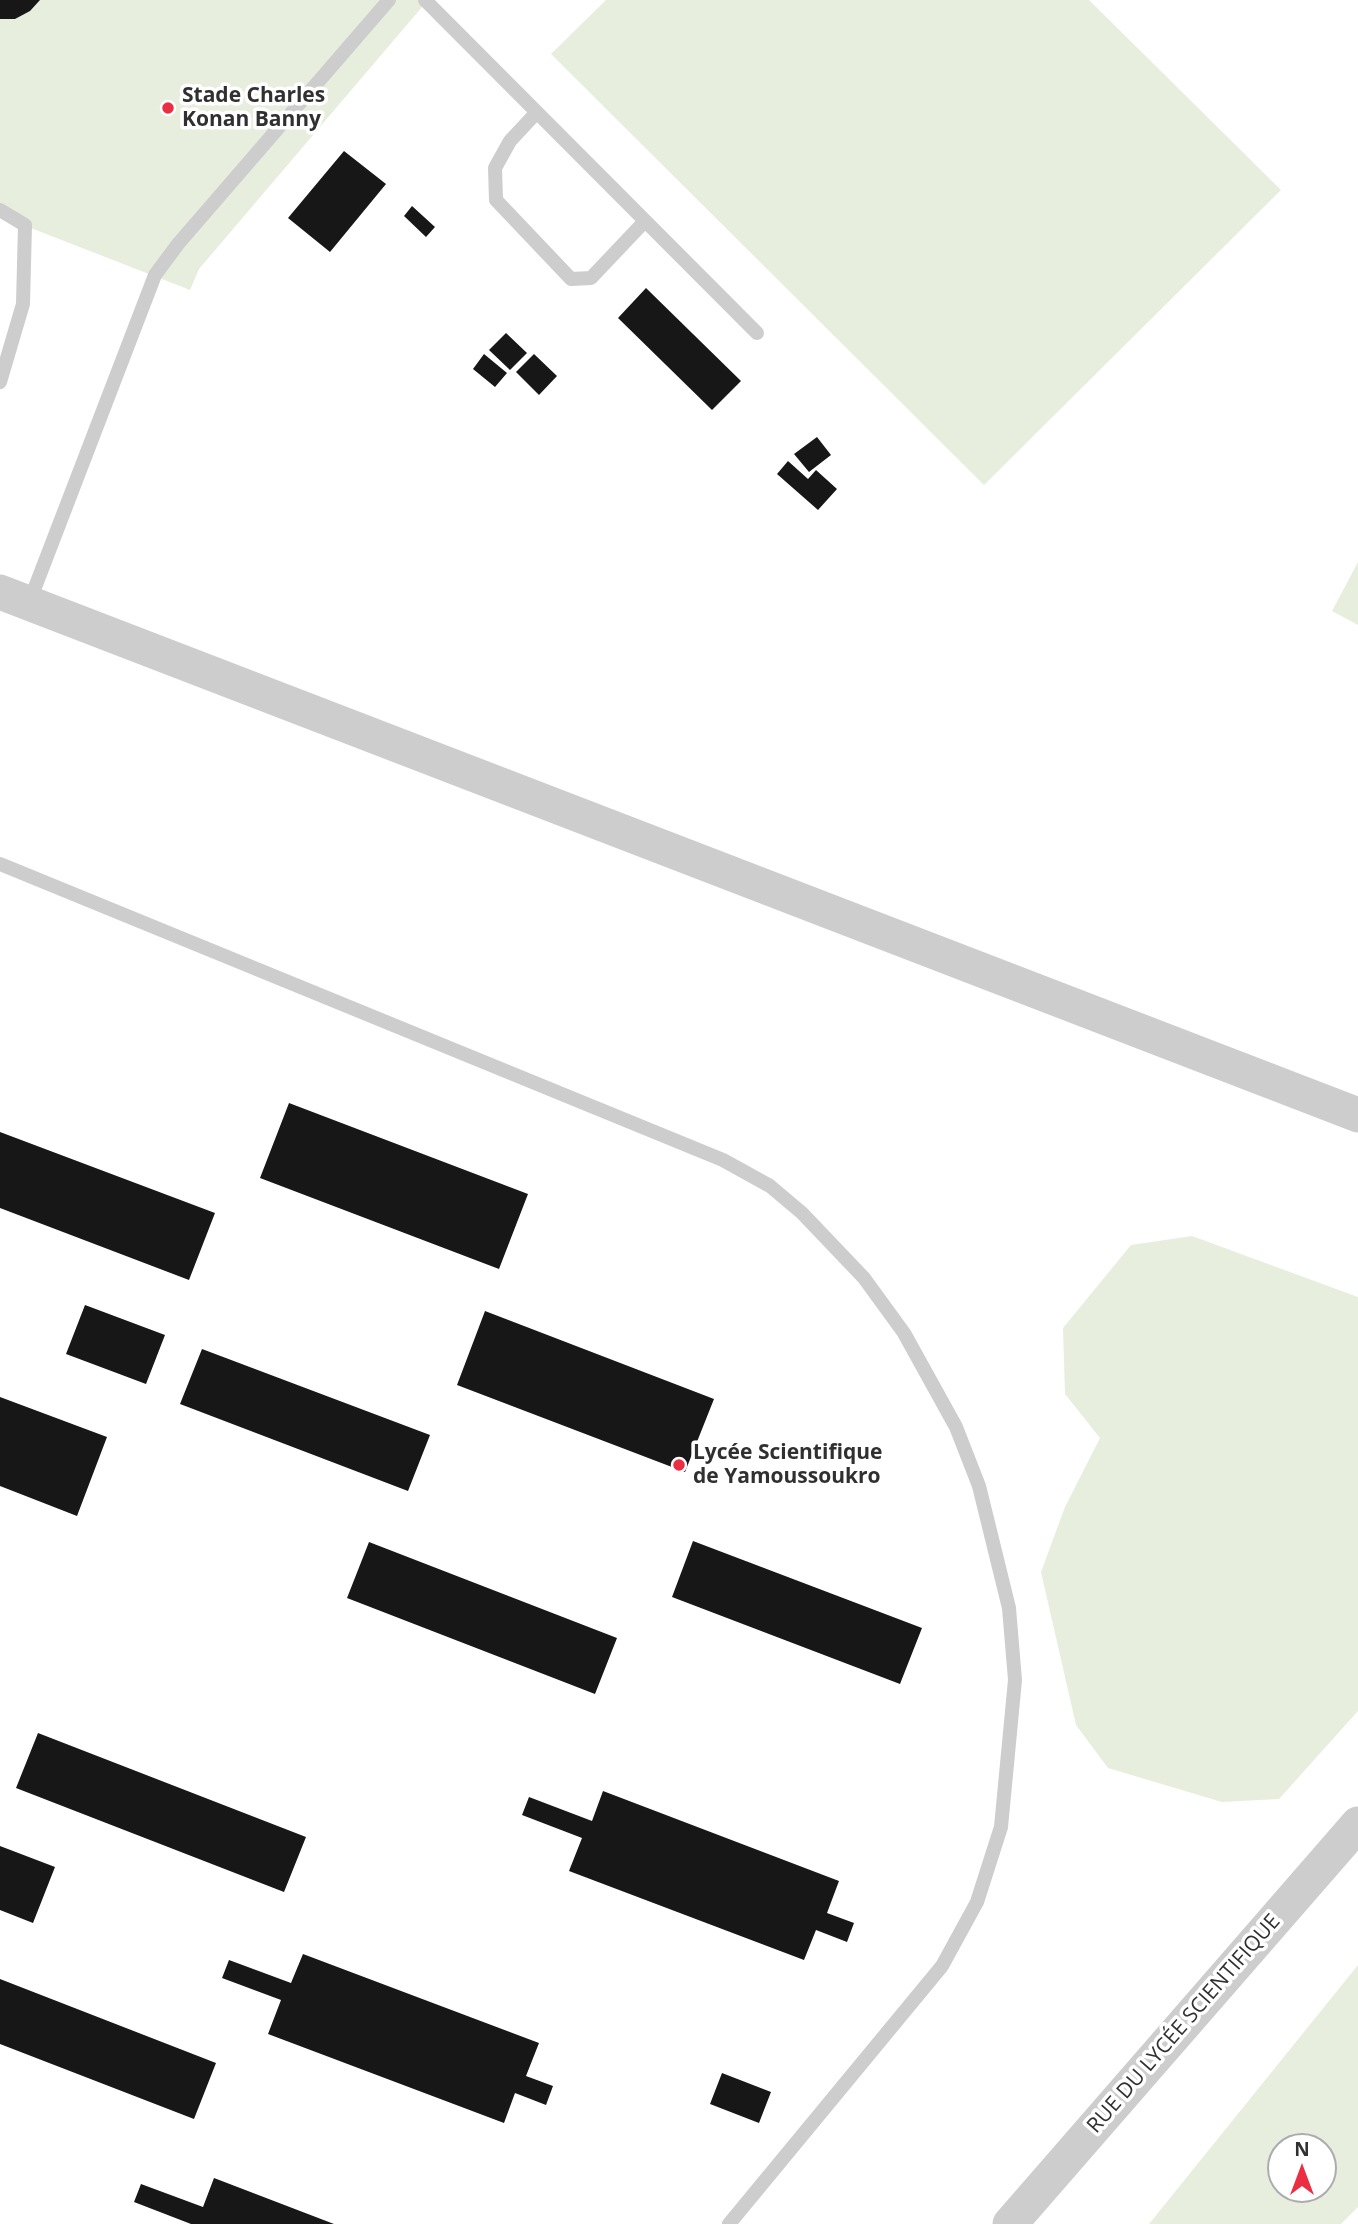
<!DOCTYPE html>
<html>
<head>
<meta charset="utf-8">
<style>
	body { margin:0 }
	#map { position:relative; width:1358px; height:2224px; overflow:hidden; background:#fff; font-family:"Open Sans",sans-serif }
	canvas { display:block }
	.north { position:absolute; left:1267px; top:2133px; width:70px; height:70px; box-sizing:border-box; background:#fff; border:2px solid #acacac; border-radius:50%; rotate:0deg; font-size:19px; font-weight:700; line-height:28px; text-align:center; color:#303030 }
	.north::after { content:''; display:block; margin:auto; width:24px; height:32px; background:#ec2e42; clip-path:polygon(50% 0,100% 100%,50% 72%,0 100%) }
</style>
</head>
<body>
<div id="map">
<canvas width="1358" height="2224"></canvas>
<div class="north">N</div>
</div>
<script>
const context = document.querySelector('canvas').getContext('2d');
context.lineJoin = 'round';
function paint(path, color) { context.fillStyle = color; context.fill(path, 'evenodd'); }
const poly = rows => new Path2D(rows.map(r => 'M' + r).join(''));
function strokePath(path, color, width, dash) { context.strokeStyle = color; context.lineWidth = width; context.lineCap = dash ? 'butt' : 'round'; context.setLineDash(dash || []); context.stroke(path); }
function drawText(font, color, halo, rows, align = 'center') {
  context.font = font + ' "Open Sans",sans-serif'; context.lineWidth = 7; context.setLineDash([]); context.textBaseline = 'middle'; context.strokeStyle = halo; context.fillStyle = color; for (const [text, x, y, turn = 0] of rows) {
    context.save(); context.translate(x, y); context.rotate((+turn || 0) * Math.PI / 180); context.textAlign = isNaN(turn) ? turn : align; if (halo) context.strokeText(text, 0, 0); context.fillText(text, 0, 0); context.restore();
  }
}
const green = poly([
	[0,0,428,0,199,269,190,290,0,216],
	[606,0,1089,0,1281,190,984,485,551,54],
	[1358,562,1358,625,1332,611],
	[1192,1236,1358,1297,1358,1711,1279,1799,1222,1802,1108,1768,1076,1725,1041,1572,1065,1507,1100,1438,1065,1394,1063,1328,1131,1245],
	[1358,1965,1358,2207,1341,2224,1149,2224],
	[1281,2147,1323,2147,1323,2189,1281,2189]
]);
const building = poly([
	[0,0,40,0,30,11,15,19,0,19],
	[344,151,386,184,330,252,288,218],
	[412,206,435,227,426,237,404,216],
	[646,288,741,381,712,410,618,318],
	[506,333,527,353,510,370,489,350],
	[484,354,507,373,495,387,473,369],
	[534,354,557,376,539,395,516,372],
	[817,437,831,455,809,472,794,454],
	[788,461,808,479,816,470,837,489,818,510,777,474],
	[289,1103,528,1194,499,1269,260,1178],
	[0,1132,215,1213,189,1280,0,1208],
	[85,1305,165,1335,146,1384,66,1354],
	[485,1311,714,1399,685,1472,457,1385],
	[202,1349,430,1435,408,1491,180,1404],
	[0,1397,107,1437,77,1516,0,1486],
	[693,1541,922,1628,900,1684,672,1597],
	[369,1542,617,1638,595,1694,347,1598],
	[38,1733,306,1837,284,1892,16,1788],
	[603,1791,839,1881,827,1913,854,1923,847,1942,816,1930,804,1960,569,1871,582,1838,522,1815,529,1797,592,1821],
	[0,1846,55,1867,33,1923,0,1910],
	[303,1954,539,2043,526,2076,553,2086,546,2105,515,2093,504,2123,268,2034,281,2000,222,1978,229,1960,291,1983],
	[0,1979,216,2063,194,2119,0,2044],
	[722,2073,771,2092,759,2123,710,2104],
	[214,2178,334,2224,191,2224,134,2202,141,2184,203,2207]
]);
const service = poly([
	[425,0,757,333],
	[537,112,510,141,495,168,496,200,571,279,591,278,645,221],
	[0,210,25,225,23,304,0,382],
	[29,603,155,275,178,244,389,0],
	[0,864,723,1160,770,1186,802,1213,864,1278,904,1333,956,1427,979,1486,1009,1608,1015,1680,1001,1827,977,1902,942,1966,729,2224]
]);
const tertiary = poly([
	[0,592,1358,1115],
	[1010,2224,1358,1824]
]);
const markers = [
	[168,108,7,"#ec2e42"],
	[679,1465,7,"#ec2e42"]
];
const poiNames = [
	["Stade Charles",182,96],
	["Konan Banny",182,120],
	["Lycée Scientifique",693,1453],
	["de Yamoussoukro",693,1477]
];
const streetNames = [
	["RUE DU LYCÉE SCIENTIFIQUE",1184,2024,-49]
];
paint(green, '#e7eede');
paint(building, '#171717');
strokePath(service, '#cdcdcd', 14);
strokePath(tertiary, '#cdcdcd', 35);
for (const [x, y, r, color] of markers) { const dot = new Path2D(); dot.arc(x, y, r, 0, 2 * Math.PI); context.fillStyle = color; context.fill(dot); strokePath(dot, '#fff', 2.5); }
drawText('bold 21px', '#303030', '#fff', poiNames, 'left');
drawText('21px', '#303030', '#fff', streetNames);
</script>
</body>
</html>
